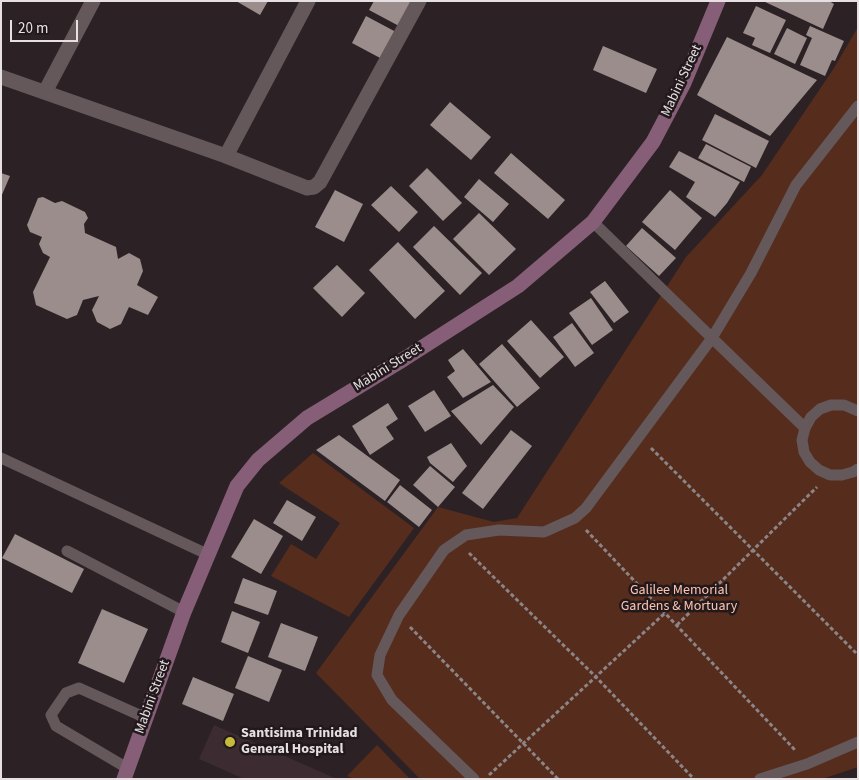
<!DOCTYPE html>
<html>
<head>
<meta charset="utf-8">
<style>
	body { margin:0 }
	#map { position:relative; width:859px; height:780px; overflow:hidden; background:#2c2225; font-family:"Source Sans 3",sans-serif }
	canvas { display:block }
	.frame { position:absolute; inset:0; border:2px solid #e7e0e2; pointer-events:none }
	.scale { position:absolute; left:10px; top:20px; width:68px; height:22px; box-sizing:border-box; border:2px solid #e7e0e2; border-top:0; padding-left:6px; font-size:15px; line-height:18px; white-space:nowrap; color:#e7e0e2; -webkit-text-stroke:4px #22191c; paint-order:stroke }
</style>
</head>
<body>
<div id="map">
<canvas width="859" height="780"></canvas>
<div class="frame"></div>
<div class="scale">20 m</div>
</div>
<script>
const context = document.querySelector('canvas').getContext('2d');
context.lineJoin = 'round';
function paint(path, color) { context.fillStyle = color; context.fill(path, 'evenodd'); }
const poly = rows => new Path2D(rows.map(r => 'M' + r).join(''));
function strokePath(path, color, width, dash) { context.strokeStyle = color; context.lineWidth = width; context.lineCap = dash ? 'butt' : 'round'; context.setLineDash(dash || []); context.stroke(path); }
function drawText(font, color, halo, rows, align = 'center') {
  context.font = font + ' "Source Sans 3",sans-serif'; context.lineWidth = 5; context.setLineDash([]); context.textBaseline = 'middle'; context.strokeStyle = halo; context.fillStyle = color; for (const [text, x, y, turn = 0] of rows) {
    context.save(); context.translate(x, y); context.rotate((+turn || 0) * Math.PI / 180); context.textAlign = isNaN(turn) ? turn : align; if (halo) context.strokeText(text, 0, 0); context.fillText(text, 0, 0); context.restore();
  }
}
const built = poly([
	[214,725,337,779,244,779,199,759]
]);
const green = poly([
	[858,27,858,767,822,779,420,779,316,673,438,507,494,522,517,518,686,257,762,175,834,68],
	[313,453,414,528,349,617,271,576,291,544,316,559,340,523,279,483],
	[377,745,410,779,354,779,347,776]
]);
const building = poly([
	[236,1,268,1,260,15],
	[374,1,408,1,411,3,399,26,369,10],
	[763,1,829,1,834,4,823,29],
	[756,6,786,20,770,53,752,45,755,38,743,33],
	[366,16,396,32,382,59,352,43],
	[810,26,844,41,835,61,832,60,825,76,800,65,812,38,806,35],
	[787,28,807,38,795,64,774,54],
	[727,37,817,80,770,136,697,95],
	[603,46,657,69,646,93,593,70],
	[450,102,491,137,471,160,430,125],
	[715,114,769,141,756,168,702,140],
	[706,144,751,167,744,182,698,158],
	[679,151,740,182,727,203,715,217,686,197,695,182,669,167],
	[511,153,565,200,548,219,494,173],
	[427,168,462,203,443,221,409,186],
	[1,173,10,176,1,197],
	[479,179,509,204,493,222,464,197],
	[391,186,418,212,399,232,371,205],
	[335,190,363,204,344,242,315,227],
	[670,190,702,218,675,250,642,222],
	[43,197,55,203,62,201,85,212,88,218,84,224,85,233,116,247,118,259,129,253,140,259,143,271,137,285,158,297,148,315,129,307,121,324,110,329,97,322,92,310,99,296,83,300,77,315,67,319,36,305,33,292,50,257,43,253,39,244,42,237,30,232,27,225,38,198],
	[479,213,516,249,489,275,453,239],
	[434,226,482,273,460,295,413,247],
	[642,228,676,258,659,276,626,246],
	[398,242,445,291,415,319,369,270],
	[337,265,365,293,342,317,313,288],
	[605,281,629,312,614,323,590,292],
	[591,298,613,330,592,345,569,313],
	[531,320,564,357,540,378,507,341],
	[572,323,594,353,575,367,553,337],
	[502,344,540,388,517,407,479,364],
	[463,349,491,382,463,398,447,377,455,371,448,360],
	[493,385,514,407,481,445,451,411],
	[434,390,451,416,425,432,408,406],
	[388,403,398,419,386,427,394,439,370,455,352,426],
	[511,430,532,446,483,509,462,493],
	[339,435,400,480,385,501,316,450],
	[451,443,467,466,453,482,430,463,427,457],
	[430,466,455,487,438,507,413,485],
	[400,485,432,510,419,527,387,502],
	[287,500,316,517,302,541,273,523],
	[254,519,283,536,261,574,231,557],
	[15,534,84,569,72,593,2,558],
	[243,578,277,591,268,615,234,603],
	[102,609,148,629,124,683,78,663],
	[232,611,260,622,248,653,221,642],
	[281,623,318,637,305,671,268,657],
	[248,656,282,670,269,702,235,688],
	[193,677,234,694,223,721,182,704]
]);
const path = poly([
	[651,448,858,655],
	[586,530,795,750],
	[469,553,595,676,694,779],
	[677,625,817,487],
	[410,627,558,779],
	[489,775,665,613]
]);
const service = poly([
	[858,411,844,405,831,405,820,409,811,417,805,428,802,440,804,452,810,462,819,470,830,475,842,475,853,472,858,469],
	[805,428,712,338,751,273,796,185,858,106],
	[1,458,209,555],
	[67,551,184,612],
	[127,768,56,726,51,715,66,693,79,688,146,718],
	[474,779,392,700,377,675,380,655,399,615,444,550,466,535,499,530,544,532,575,518,586,508,712,338,593,222],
	[760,779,807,764,858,742]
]);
const minor = poly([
	[1,77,226,156,307,188,314,187,320,182,419,1],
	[45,92,93,1],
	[226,156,308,1]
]);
const secondary = poly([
	[124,779,184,612,237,486,258,460,307,418,404,359,518,286,593,222,653,142,684,83,718,1]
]);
const markers = [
	[230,742,6,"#c7bb3c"]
];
const streetNames = [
	["Mabini Street",682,81,-65],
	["Mabini Street",388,368,-32],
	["Mabini Street",153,697,-70]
];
const parkNames = [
	["Galilee Memorial",679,591],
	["Gardens & Mortuary",679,607]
];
const poiNames = [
	["Santisima Trinidad",241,734],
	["General Hospital",241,750]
];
paint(built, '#3c2b30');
paint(green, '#562c1c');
paint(building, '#9b8d8c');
strokePath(path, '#8c8486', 3, [4, 2.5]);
strokePath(service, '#64585b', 11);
strokePath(minor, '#64585b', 15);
strokePath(secondary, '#875e78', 15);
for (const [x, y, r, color] of markers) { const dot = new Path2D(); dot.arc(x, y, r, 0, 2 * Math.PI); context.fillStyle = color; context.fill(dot); strokePath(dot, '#22191c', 2); }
drawText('14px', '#e7e0e2', '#22191c', streetNames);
drawText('14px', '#fec4af', '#22191c', parkNames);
drawText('bold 14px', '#e7e0e2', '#22191c', poiNames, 'left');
</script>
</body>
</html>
